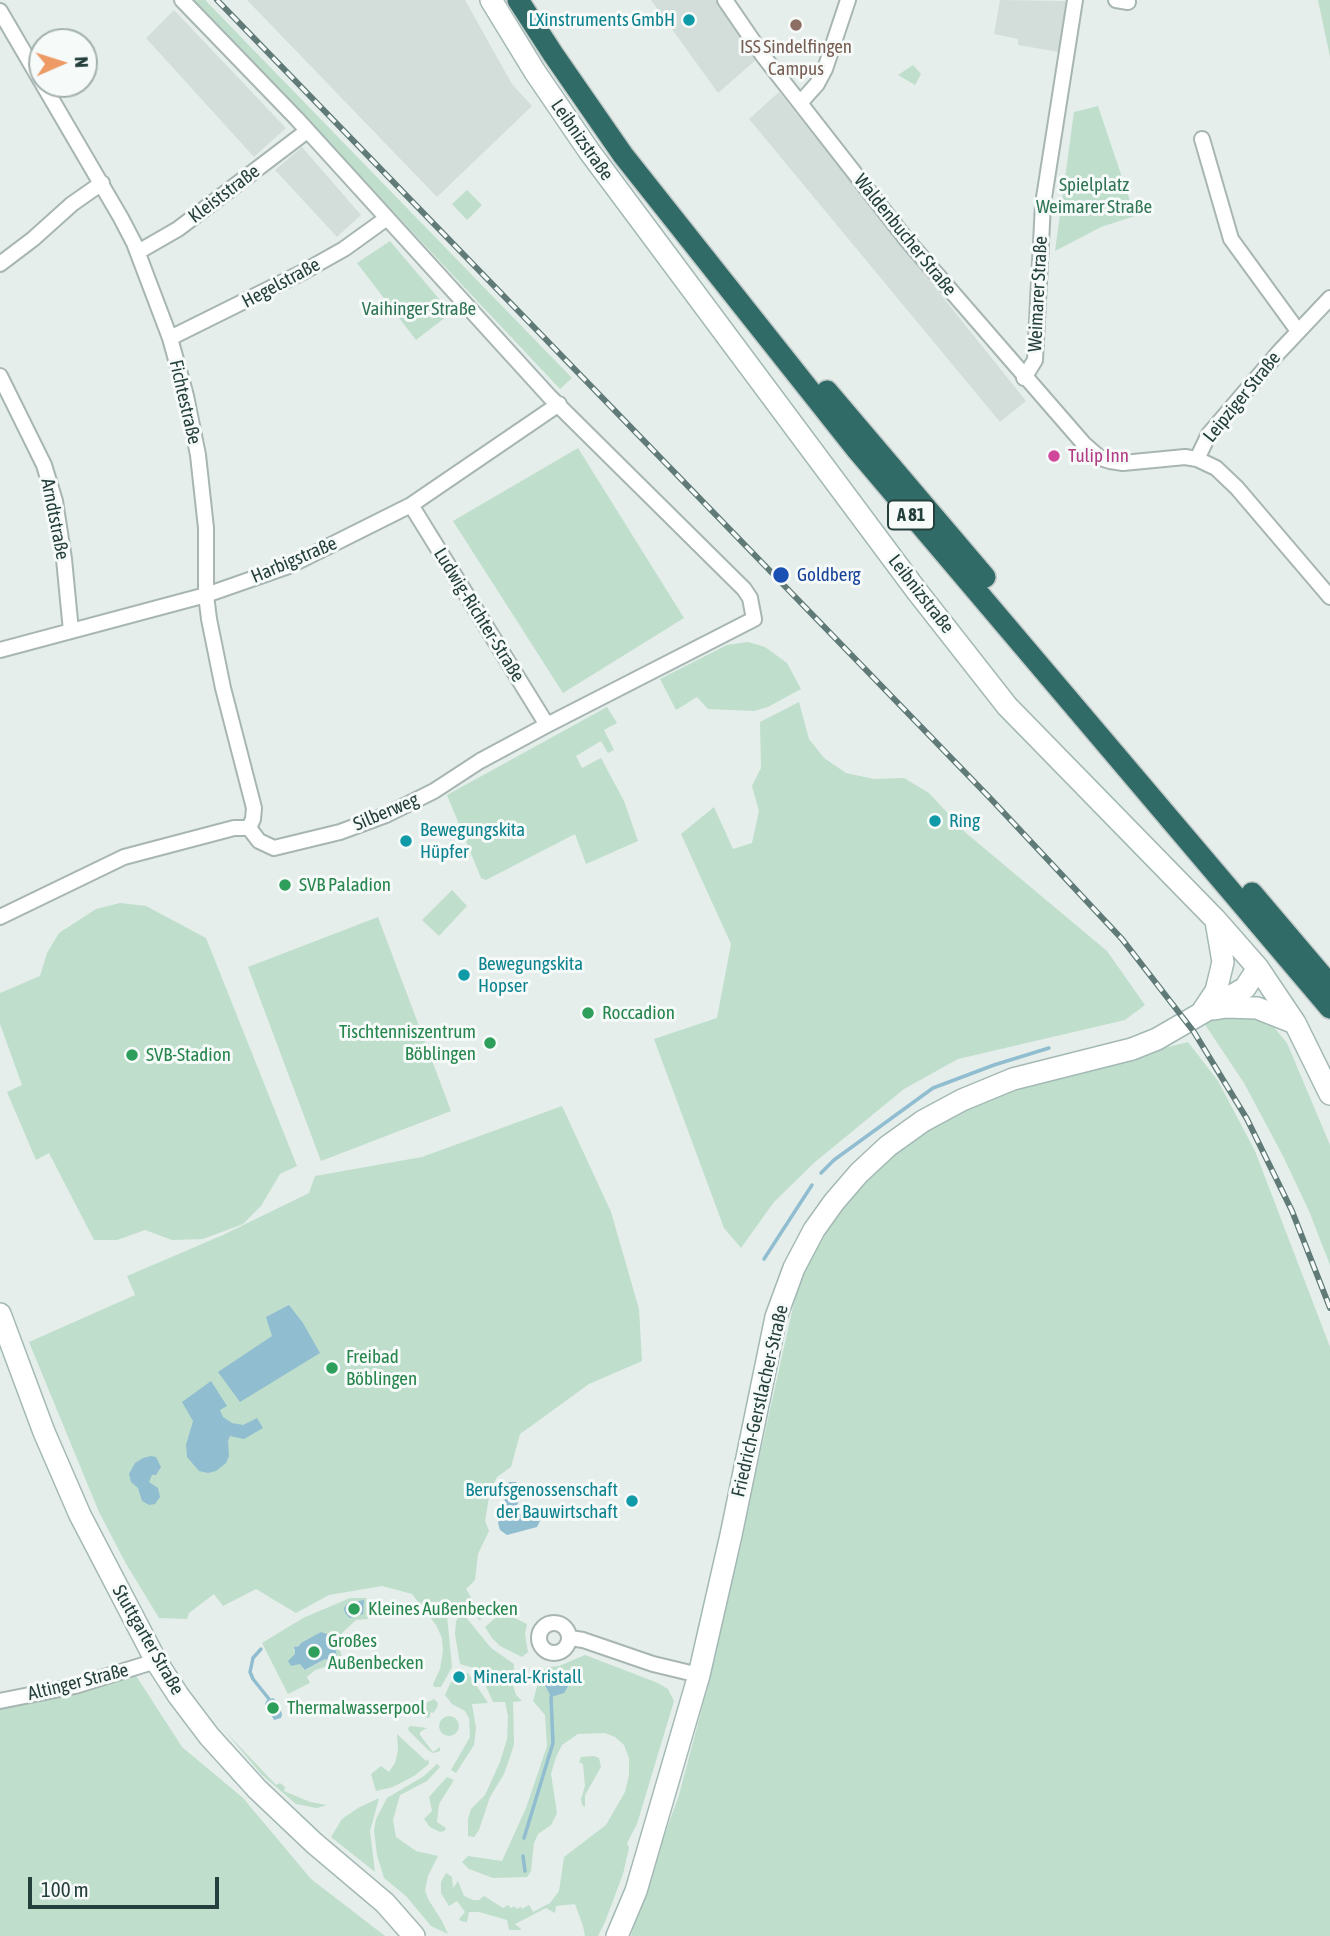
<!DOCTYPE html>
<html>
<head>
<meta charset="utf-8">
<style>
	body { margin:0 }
	#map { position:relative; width:1330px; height:1936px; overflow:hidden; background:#e5eeeb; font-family:"Asap Condensed",sans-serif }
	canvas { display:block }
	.north { position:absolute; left:28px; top:28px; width:70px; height:70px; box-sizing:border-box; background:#f6faf9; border:2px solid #a2b0ad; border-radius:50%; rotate:87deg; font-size:19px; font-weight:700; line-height:28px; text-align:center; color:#25403c }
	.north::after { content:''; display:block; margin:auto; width:24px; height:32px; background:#ed9a64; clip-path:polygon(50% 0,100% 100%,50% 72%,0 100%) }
	.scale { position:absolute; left:28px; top:1877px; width:191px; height:32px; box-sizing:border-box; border:4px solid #25403c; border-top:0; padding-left:9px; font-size:21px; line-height:24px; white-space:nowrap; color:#25403c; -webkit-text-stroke:5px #f6faf9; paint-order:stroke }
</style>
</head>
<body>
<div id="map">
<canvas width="1330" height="1936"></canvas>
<div class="north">N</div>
<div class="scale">100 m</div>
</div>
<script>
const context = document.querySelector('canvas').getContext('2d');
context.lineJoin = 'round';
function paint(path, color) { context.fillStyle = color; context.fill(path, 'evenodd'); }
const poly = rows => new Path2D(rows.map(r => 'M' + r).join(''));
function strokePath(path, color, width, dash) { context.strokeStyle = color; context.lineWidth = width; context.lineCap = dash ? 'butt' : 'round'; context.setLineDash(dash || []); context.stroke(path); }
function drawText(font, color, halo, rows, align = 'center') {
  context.font = font + ' "Asap Condensed",sans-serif'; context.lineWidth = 6; context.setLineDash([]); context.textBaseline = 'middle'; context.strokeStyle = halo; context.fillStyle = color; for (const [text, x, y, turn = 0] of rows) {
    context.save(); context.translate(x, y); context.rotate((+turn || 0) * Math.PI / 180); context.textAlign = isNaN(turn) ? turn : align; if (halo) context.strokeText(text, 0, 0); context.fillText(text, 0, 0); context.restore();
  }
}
const built = poly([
	[247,0,465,0,512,84,532,106,437,197],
	[651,0,718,0,757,59,718,93],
	[1000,0,1068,1,1059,52,1018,45,1018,39,994,34],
	[174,10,286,128,254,157,146,38],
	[779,92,1026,401,1000,422,749,119],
	[302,147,361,215,337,237,275,170]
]);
const green = poly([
	[194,0,205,0,572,378,560,389],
	[1318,0,1330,0,1330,57],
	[913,65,921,74,915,85,898,75],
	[1098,106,1135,216,1101,227,1055,251,1074,112],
	[467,190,482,205,467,220,452,204],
	[390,241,451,313,416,340,357,263],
	[578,448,684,618,563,693,453,521],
	[748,642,765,647,787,663,801,689,768,707,754,711,708,709,697,697,676,710,660,679,727,645],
	[799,702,809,739,824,758,846,773,874,779,904,778,929,793,966,833,1107,951,1145,1005,1125,1020,958,1059,904,1089,815,1162,774,1202,741,1248,724,1228,654,1039,717,1018,731,944,681,834,714,807,733,849,752,843,759,811,752,786,761,768,760,722],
	[607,707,617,723,604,730,614,750,608,753,601,741,576,756,582,768,601,758,624,801,638,841,586,864,575,834,486,880,481,878,447,795],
	[452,890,467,906,439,936,422,920],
	[120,903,146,906,206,938,297,1166,280,1174,261,1206,243,1224,203,1239,172,1240,145,1230,117,1240,94,1240,49,1153,36,1160,7,1092,22,1085,0,1024,0,993,40,976,47,953,59,933,96,909],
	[378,917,451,1111,321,1161,248,967],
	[1248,1012,1273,1026,1287,1043,1330,1145,1330,1265,1309,1211,1283,1156,1244,1083,1204,1023,1224,1013],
	[1188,1042,1218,1081,1255,1151,1330,1347,1330,1936,631,1936,640,1903,679,1795,710,1678,799,1280,842,1205,926,1125,1028,1082],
	[562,1106,611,1212,639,1309,642,1361,589,1384,520,1434,511,1467,497,1477,490,1491,485,1521,489,1531,478,1554,475,1580,466,1589,482,1616,480,1621,470,1608,462,1606,447,1616,452,1667,441,1687,434,1687,433,1684,440,1669,443,1651,442,1638,436,1625,412,1594,382,1586,329,1595,296,1613,256,1589,223,1606,214,1594,189,1613,187,1619,159,1618,125,1562,99,1512,29,1342,135,1295,127,1276,223,1235,309,1193,315,1176,422,1157],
	[350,1598,366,1598,368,1619,356,1620,342,1633,338,1645,344,1662,338,1662,334,1641,321,1632,299,1646,296,1646,293,1650,306,1670,325,1659,330,1661,333,1665,315,1670,307,1677,310,1683,288,1694,262,1643,303,1618],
	[502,1612,527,1624,525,1634,528,1652,522,1657,500,1646,492,1638,485,1627],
	[460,1616,465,1616,491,1648,514,1664,513,1685,516,1695,522,1701,513,1702,514,1744,511,1754,504,1774,490,1797,479,1830,474,1837,468,1836,468,1819,471,1809,485,1795,500,1762,507,1739,508,1716,505,1702,493,1702,484,1682,474,1668,460,1664,455,1634,456,1621],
	[585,1655,658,1683,668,1689,674,1701,637,1824,627,1843,629,1848,623,1874,605,1922,598,1936,585,1936,583,1926,575,1904,556,1906,555,1913,546,1908,515,1924,522,1930,509,1930,507,1920,479,1912,469,1912,467,1922,461,1921,459,1919,465,1912,457,1901,449,1906,441,1893,441,1882,446,1873,452,1877,453,1888,458,1881,464,1896,473,1900,479,1900,484,1896,503,1908,508,1905,511,1908,515,1906,516,1909,521,1907,522,1909,529,1905,533,1912,550,1903,559,1891,564,1857,606,1825,625,1792,629,1775,629,1758,624,1745,615,1737,605,1733,578,1734,562,1745,556,1757,551,1774,557,1813,551,1825,538,1834,534,1843,531,1871,527,1877,493,1878,469,1869,462,1862,468,1856,502,1861,526,1808,547,1746,545,1715,533,1701,541,1672,547,1667,559,1666],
	[133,1671,182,1747,243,1798,311,1879,385,1936,0,1936,0,1709,78,1694],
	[459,1672,468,1673,488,1703,472,1704,476,1728,474,1745,456,1773,451,1770,470,1737,469,1718,465,1711,452,1704,445,1695,450,1684],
	[434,1699,438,1703,437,1708,433,1713,431,1712,429,1718,411,1714,413,1709],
	'439 1726a10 10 0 1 1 20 0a10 10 0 1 1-20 0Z',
	[410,1726,427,1728,420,1732,420,1735,433,1752,440,1747,440,1751,433,1753,428,1750,409,1731,408,1728],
	[225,1731,276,1785,280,1783,285,1787,284,1791,310,1802,327,1805,317,1808,296,1804,262,1775],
	[397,1734,426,1761,428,1759,429,1764,414,1776,393,1787,376,1791,371,1774,381,1766,389,1772,395,1763,398,1750],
	[594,1756,599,1758,601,1767,585,1795,585,1807,582,1805,581,1799,585,1786,583,1764,579,1762,581,1757],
	[437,1764,440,1767,427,1781,400,1795,393,1820,396,1837,416,1851,438,1856,428,1876,425,1890,428,1899,442,1921,448,1934,431,1926,406,1896,384,1878,377,1855,374,1830,376,1819,387,1798,424,1776],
	[447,1777,454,1780,439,1804,437,1822,446,1828,444,1831,440,1832,430,1827,424,1819,432,1811,429,1797],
	[379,1798,370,1831,375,1872,331,1837,342,1819,358,1808]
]);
const water = poly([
	[289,1305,303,1323,320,1353,240,1402,218,1372,272,1336,266,1317],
	[211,1381,227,1406,220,1410,223,1417,232,1423,243,1425,257,1418,263,1428,244,1439,230,1436,228,1441,229,1456,226,1463,216,1471,208,1473,199,1471,187,1457,186,1445,193,1421,182,1402],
	[151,1456,156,1457,161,1467,156,1475,152,1475,149,1482,158,1488,160,1497,155,1504,149,1505,142,1501,138,1488,131,1482,129,1474,135,1463,143,1458],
	[510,1482,516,1482,522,1487,517,1506,519,1513,524,1517,537,1513,542,1517,537,1527,507,1535,500,1530,498,1523,505,1502,503,1490,505,1484],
	[364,1600,363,1614,350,1618,345,1613,344,1608,347,1604],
	[321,1632,327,1634,331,1641,334,1641,338,1662,333,1665,330,1661,325,1659,305,1670,300,1664,291,1666,288,1661,295,1654,294,1647,299,1646,301,1643],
	[553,1672,568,1677,570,1683,564,1693,551,1697,544,1683,548,1673],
	[273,1698,278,1702,282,1714,281,1718,274,1720,265,1704,267,1700]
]);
const stream = poly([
	[821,1173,834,1160,933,1088,994,1065,1049,1048],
	[764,1259,812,1185],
	[261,1649,253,1658,250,1672,253,1679,269,1699],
	[524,1838,553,1743,551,1697],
	[523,1856,525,1871]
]);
const street = poly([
	[182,0,297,119,549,396,744,589,750,598,754,619,547,725,480,761,434,791,386,815,340,832,274,848,259,841,249,828],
	[725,0,764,57,906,239,1084,444,1100,458,1110,461,1123,463,1185,457,1197,459,1216,468,1237,488,1330,597],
	[1116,0,1128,2],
	[0,11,121,218,134,243,170,338,186,396,198,455,206,528,206,595,209,619,223,688,254,808,253,819,249,828],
	[800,103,817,84,825,69,848,0],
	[1202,139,1231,239,1298,331],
	[138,252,178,229,307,131],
	[0,264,33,239,72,204,102,183],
	[170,338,303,272,344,249,387,218],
	[0,376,44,465,55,501,64,559,71,631],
	[1024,378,1035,360,1043,204,1075,0],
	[1197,459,1209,434,1279,352,1330,298],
	[411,505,547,725],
	[0,650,206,595,289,566,411,505,559,404],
	[0,917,124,857,234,828,249,828],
	'539 1638a15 15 0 1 1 30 0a15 15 0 1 1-30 0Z',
	[570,1638,583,1640,653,1664,699,1675],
	[0,1701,75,1686,156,1661]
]);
const secondary = poly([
	[491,0,535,72,589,151,916,590,1007,706,1215,919,1258,968,1295,1023,1330,1094],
	[1214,1009,1226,1007,1257,1008,1295,1023],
	[1202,1012,1216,991,1223,962,1216,921],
	[0,1314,44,1432,80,1515,156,1661,178,1695,209,1736,257,1789,314,1843,385,1903,414,1936],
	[617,1936,636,1891,699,1675,731,1535,776,1317,794,1268,814,1230,834,1202,859,1173,888,1146,923,1121,962,1100,1013,1079,1132,1049,1157,1039,1245,988,1258,968]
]);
const highway = poly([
	[518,0,553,54,623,155,857,450,1330,1008],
	[827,391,985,577],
	[1252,893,1330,985]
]);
const rail = poly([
	[217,0,990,798,1122,939,1194,1032,1247,1119,1292,1211,1330,1308]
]);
const markers = [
	[689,20,7,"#0f9aa8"],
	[796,25,7,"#8d6e63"],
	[1054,456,7,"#d1479c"],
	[781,575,9,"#1a4fb4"],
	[935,821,7,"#0f9aa8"],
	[406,841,7,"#0f9aa8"],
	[285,885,7,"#2e9e5b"],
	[464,975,7,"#0f9aa8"],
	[588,1013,7,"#2e9e5b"],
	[490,1043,7,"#2e9e5b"],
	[132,1055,7,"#2e9e5b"],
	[332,1368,7,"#2e9e5b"],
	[632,1501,7,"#0f9aa8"],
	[354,1609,7,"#2e9e5b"],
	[314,1652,7,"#2e9e5b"],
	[459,1677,7,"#0f9aa8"],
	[273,1708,7,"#2e9e5b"]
];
const shields = [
	[911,515,46]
];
const shieldNames = [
	["A 81",911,515]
];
const cultureNames = [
	["LXinstruments GmbH",675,20,"right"],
	["Ring",949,821],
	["Bewegungskita",420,830],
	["Hüpfer",420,852],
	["Bewegungskita",478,964],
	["Hopser",478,986],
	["Berufsgenossenschaft",618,1490,"right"],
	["der Bauwirtschaft",618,1512,"right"],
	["Mineral-Kristall",473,1677]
];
const educationNames = [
	["ISS Sindelfingen",796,47],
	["Campus",796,69]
];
const streetNames = [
	["Leibnizstraße",582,140,55],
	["Kleiststraße",224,194,-37],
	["Waldenbucher Straße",905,235,51],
	["Hegelstraße",281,283,-28],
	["Weimarer Straße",1038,294,-87],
	["Leipziger Straße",1242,397,-51],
	["Fichtestraße",185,402,77],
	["Arndtstraße",55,519,79],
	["Harbigstraße",294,560,-23],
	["Leibnizstraße",921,594,52],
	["Ludwig-Richter-Straße",479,615,58],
	["Silberweg",386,812,-23],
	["Friedrich-Gerstlacher-Straße",760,1401,-77],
	["Stuttgarter Straße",148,1640,60],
	["Altinger Straße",78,1682,-14]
];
const parkNames = [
	["Spielplatz",1094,185],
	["Weimarer Straße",1094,207],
	["Vaihinger Straße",419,309]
];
const hotelNames = [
	["Tulip Inn",1068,456]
];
const transitNames = [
	["Goldberg",797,575]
];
const leisureNames = [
	["SVB Paladion",299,885],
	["Roccadion",602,1013],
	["Tischtenniszentrum",476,1032,"right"],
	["Böblingen",476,1054,"right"],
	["SVB-Stadion",146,1055],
	["Freibad",346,1357],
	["Böblingen",346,1379],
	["Kleines Außenbecken",368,1609],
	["Großes",328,1641],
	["Außenbecken",328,1663],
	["Thermalwasserpool",287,1708]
];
paint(built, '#d3dedb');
paint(green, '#bfdecc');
paint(water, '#90bdd0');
strokePath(stream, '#90bdd0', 3.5);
strokePath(street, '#a8b6b3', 18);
strokePath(secondary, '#a4b9b5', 24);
strokePath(highway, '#c2cac8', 24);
strokePath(street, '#fff', 14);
strokePath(secondary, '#fff', 21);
strokePath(highway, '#316b68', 21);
strokePath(rail, '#607b77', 6);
strokePath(rail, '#f6faf9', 3.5, [10]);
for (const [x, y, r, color] of markers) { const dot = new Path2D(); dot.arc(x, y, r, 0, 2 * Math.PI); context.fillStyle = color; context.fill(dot); strokePath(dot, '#f6faf9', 2.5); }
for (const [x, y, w] of shields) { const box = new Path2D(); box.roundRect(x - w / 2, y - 14.5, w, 29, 5); context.fillStyle = '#f6faf9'; context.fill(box); strokePath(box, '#25403c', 2); }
drawText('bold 18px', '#25403c', null, shieldNames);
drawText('19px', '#0d838f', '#f6faf9', cultureNames, 'left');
drawText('19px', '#785e54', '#f6faf9', educationNames);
drawText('19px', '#25403c', '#f6faf9', streetNames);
drawText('19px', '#307555', '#f6faf9', parkNames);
drawText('19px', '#b23c85', '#f6faf9', hotelNames, 'left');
drawText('19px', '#164399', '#f6faf9', transitNames, 'left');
drawText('19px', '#27864d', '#f6faf9', leisureNames, 'left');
</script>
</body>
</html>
